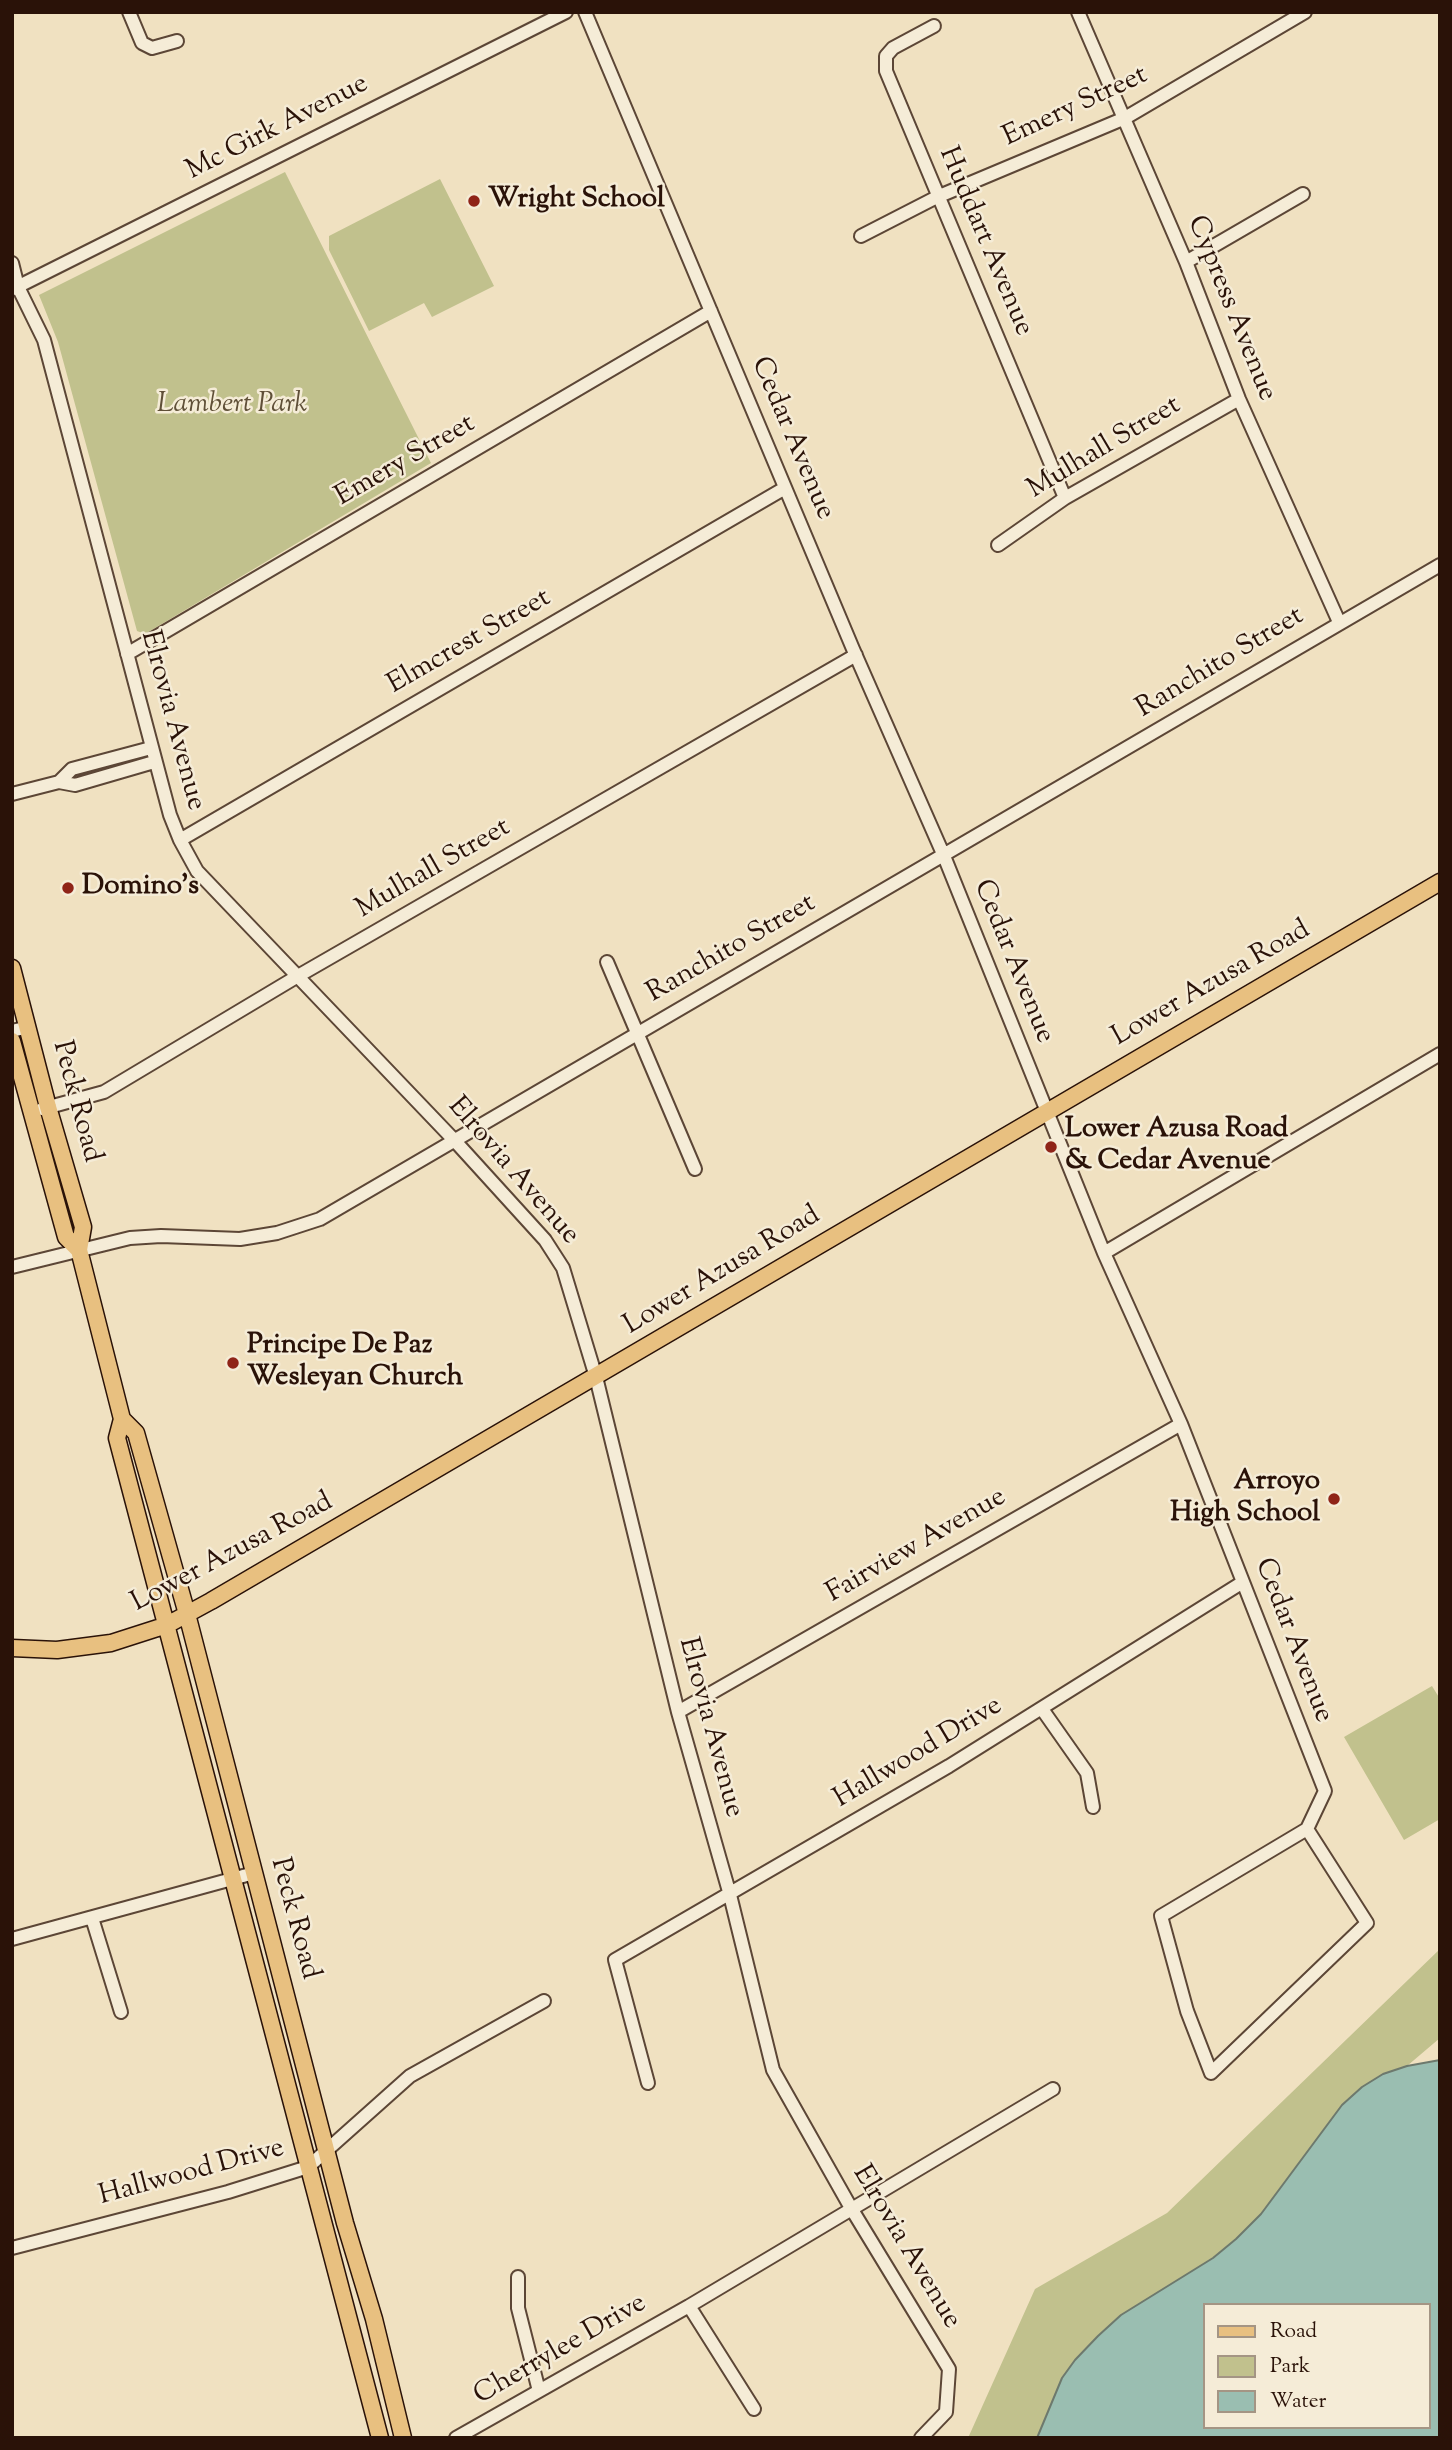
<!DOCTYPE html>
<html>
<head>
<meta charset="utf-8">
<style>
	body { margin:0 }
	#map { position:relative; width:1452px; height:2450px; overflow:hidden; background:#f0e1c1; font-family:"Sorts Mill Goudy",serif }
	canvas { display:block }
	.frame { position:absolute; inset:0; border:14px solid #2a1208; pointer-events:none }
	.legend { position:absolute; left:1203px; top:2303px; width:228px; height:126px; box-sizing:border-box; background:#f5ecd7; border:2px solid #a49584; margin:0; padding:9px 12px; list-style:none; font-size:21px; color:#2a1208 }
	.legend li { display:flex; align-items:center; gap:14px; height:35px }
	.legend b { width:35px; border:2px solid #a49584 }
</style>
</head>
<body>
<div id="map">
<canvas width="1452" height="2450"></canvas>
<div class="frame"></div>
<ul class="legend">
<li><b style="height:9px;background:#e8c080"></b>Road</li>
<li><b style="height:19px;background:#c1c18d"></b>Park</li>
<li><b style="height:19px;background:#9abeb1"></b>Water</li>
</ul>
</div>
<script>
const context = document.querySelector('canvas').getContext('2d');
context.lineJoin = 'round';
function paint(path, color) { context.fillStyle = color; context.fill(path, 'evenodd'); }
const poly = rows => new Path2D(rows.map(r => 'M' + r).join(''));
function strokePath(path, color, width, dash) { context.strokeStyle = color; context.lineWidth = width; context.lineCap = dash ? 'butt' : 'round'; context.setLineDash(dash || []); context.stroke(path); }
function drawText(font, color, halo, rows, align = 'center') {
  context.font = font + ' "Sorts Mill Goudy",serif'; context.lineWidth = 5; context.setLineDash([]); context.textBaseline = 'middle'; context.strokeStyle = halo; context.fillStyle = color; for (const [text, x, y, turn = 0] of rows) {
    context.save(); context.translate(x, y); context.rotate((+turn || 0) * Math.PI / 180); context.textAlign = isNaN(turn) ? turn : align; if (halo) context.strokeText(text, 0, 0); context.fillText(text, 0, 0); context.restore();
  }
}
const green = poly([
	[285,172,431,463,145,634,137,631,58,342,39,295],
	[440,179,494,286,432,317,424,303,369,331,329,250,329,236],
	[1432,1686,1440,1699,1440,1819,1404,1840,1344,1737],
	[1440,1949,1440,2038,1407,2066,1383,2074,1362,2087,1342,2105,1261,2214,1236,2239,1213,2258,1121,2315,1098,2336,1062,2378,1037,2438,968,2438,1035,2289,1167,2213]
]);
const water = poly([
	[1440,2060,1440,2438,1037,2438,1062,2378,1075,2360,1098,2336,1121,2315,1213,2258,1236,2239,1261,2214,1342,2105,1362,2087,1383,2074,1407,2066,1440,2060],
	[1205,2305,1429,2305,1429,2427,1205,2427,1205,2305]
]);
const minor = poly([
	[129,12,142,43,152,48,177,41],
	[585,12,853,649,944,856,1104,1253,1181,1424,1325,1791,1307,1829],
	[1078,12,1186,262,1239,399,1339,622],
	[934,26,893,48,886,56,886,71,1065,498],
	[861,236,937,197,1125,118,1305,12],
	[1186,262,1303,194],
	[12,263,18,287,44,340,170,815,180,840,197,871,455,1141,545,1240,563,1268,596,1377,678,1712,730,1895,773,2070,851,2208,949,2369,946,2412,921,2438],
	[13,289,566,12],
	[998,545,1065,498,1239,399],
	[127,654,711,311],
	[59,782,72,769,151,748],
	[12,794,59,782,75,785,154,762],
	[180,840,785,488],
	[607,962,695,1169],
	[12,1031,28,1027],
	[42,1109,104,1092,298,976,856,655],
	[1104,1253,1440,1054],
	[12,1267,130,1238,161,1236,240,1239,277,1233,320,1219,1440,565],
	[1042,1709,1087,1773,1093,1807],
	[678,1712,1181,1424],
	[1307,1829,1367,1923,1211,2073,1187,2011,1161,1916,1307,1829],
	[92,1918,121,2012],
	[12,1939,254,1873],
	[648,2083,615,1960,949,1766,1243,1582],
	[12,2248,228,2192,308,2167,410,2076,544,2001],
	[518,2277,518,2308,539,2391],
	[689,2306,754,2409],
	[456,2438,689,2306,1053,2089]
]);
const major = poly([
	[12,968,48,1107,83,1227,79,1250,122,1419,117,1438,380,2438],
	[12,1041,66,1237,79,1250],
	[122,1419,136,1433,187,1614,345,2223,374,2319,403,2438],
	[12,1648,57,1650,111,1643,167,1625,211,1601,1440,882]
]);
const markers = [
	[474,201,7,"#8f2418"],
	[68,888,7,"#8f2418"],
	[1051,1147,7,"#8f2418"],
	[233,1363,7,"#8f2418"],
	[1334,1499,7,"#8f2418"]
];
const streetNames = [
	["Emery Street",1076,108,-25],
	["Mc Girk Avenue",278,129,-27],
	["Huddart Avenue",984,242,67],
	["Cypress Avenue",1230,309,68],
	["Cedar Avenue",791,439,67],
	["Mulhall Street",1105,449,-31],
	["Emery Street",406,462,-30],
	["Elmcrest Street",470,643,-30],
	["Ranchito Street",1221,664,-31],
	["Elrovia Avenue",171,721,75],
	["Mulhall Street",434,870,-30],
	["Ranchito Street",732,950,-30],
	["Cedar Avenue",1012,962,68],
	["Lower Azusa Road",1212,985,-30],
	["Peck Road",75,1102,75],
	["Elrovia Avenue",512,1172,49],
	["Lower Azusa Road",723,1272,-31],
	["Fairview Avenue",917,1547,-30],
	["Lower Azusa Road",233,1554,-28],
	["Cedar Avenue",1292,1641,69],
	["Elrovia Avenue",709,1728,75],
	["Hallwood Drive",919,1754,-31],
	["Peck Road",293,1919,75],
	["Hallwood Drive",192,2174,-15],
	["Elrovia Avenue",905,2248,59],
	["Cherrylee Drive",561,2351,-30]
];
const poiNames = [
	["Wright School",488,201],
	["Domino's",82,888],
	["Lower Azusa Road",1065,1131],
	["& Cedar Avenue",1065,1163],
	["Principe De Paz",247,1347],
	["Wesleyan Church",247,1379],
	["Arroyo",1320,1483,"right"],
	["High School",1320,1515,"right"]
];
const parkNames = [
	["Lambert Park",232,406]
];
paint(green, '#c1c18d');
paint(water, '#9abeb1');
strokePath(water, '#6d796d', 2);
strokePath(minor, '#5c4636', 16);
strokePath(major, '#2a1208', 19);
strokePath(minor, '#f5ecd7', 12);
strokePath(major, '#e8c080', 16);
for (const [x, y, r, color] of markers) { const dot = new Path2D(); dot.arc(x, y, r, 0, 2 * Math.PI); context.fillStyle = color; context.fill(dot); strokePath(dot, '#f5ecd7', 2.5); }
drawText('28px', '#2a1208', '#f5ecd7', streetNames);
drawText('bold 28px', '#2a1208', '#f5ecd7', poiNames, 'left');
drawText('italic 28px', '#5f4f37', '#f5ecd7', parkNames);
</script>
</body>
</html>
